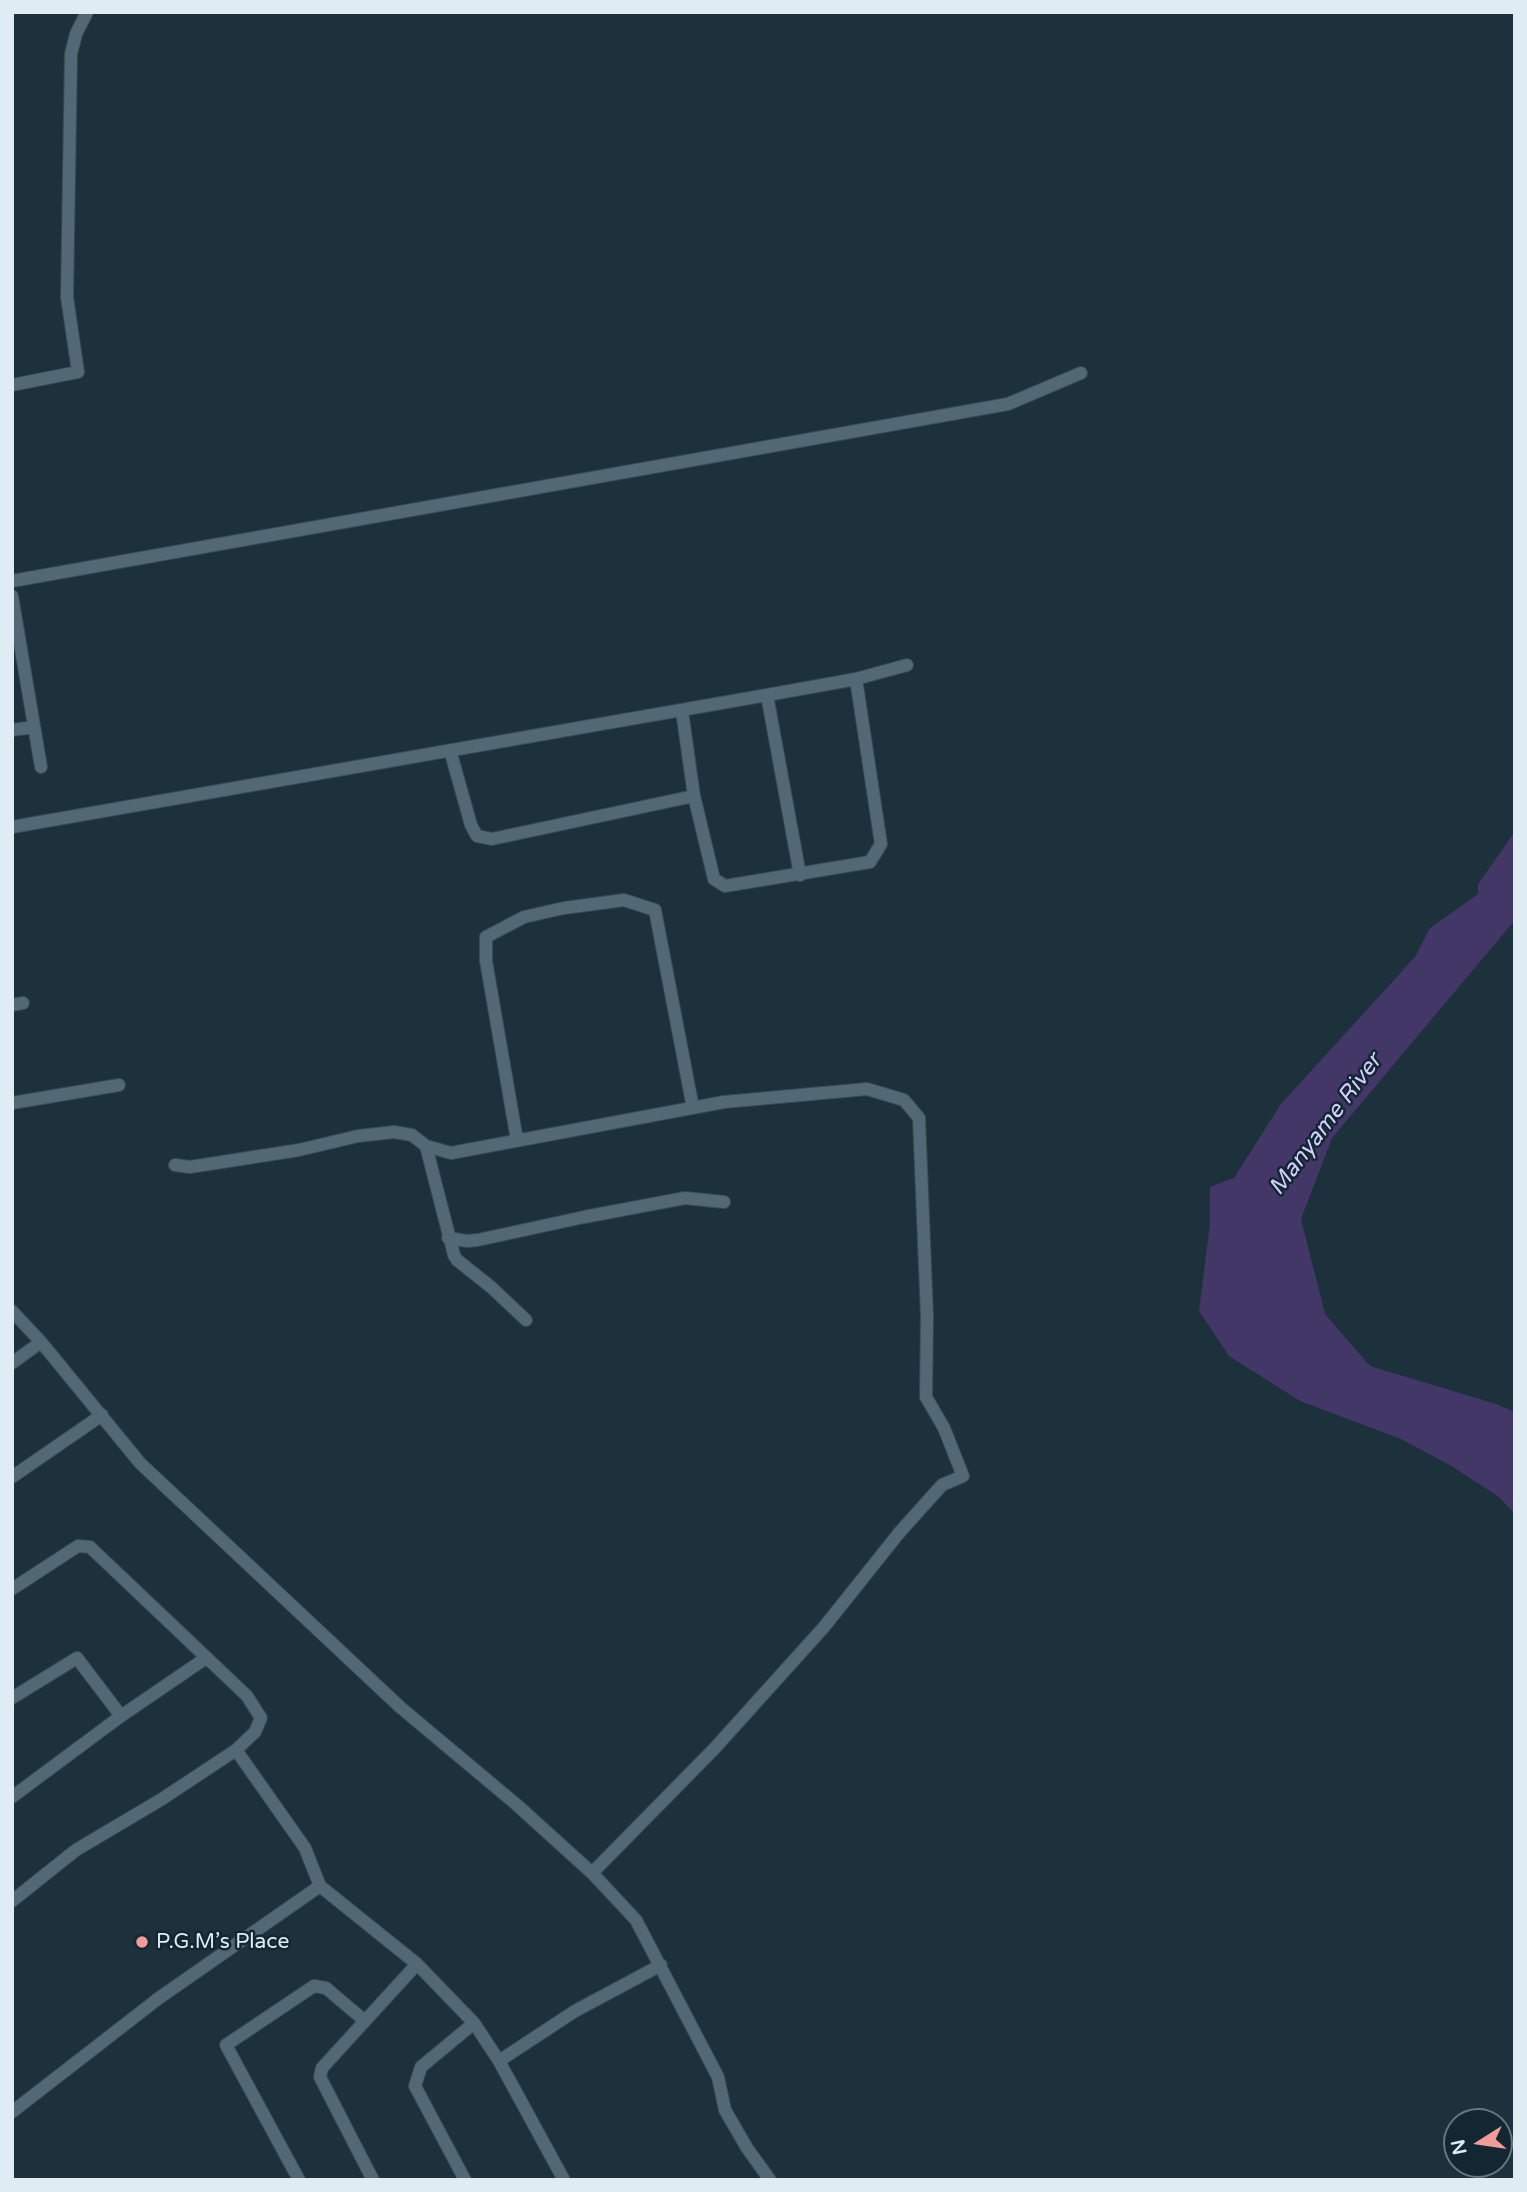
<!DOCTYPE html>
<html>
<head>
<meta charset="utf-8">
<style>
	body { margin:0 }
	#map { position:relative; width:1527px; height:2192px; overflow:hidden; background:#1c313c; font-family:"Varela Round",sans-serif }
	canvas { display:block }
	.frame { position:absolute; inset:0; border:14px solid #dfecf3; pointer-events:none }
	.north { position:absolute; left:1443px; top:2108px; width:70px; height:70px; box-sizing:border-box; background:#132732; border:2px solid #65767f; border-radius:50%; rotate:258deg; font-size:19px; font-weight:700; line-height:28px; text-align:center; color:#dfecf3 }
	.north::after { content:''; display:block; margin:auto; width:24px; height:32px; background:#f59b97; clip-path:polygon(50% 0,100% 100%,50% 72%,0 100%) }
</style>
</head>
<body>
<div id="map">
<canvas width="1527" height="2192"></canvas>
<div class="frame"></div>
<div class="north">N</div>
</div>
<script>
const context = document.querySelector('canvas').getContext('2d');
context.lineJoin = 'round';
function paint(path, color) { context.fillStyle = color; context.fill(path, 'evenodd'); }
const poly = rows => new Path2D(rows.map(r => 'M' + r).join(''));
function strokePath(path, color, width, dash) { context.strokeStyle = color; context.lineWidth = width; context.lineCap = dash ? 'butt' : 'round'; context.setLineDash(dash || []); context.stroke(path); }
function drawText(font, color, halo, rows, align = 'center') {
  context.font = font + ' "Varela Round",sans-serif'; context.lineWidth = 5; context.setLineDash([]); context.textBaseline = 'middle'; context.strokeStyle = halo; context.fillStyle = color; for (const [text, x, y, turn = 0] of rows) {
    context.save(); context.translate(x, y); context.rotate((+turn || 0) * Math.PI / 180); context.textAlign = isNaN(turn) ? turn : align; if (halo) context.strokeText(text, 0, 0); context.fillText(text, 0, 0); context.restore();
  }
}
const water = poly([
	[1515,810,1515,920,1332,1138,1301,1219,1325,1314,1370,1366,1496,1404,1515,1412,1515,1514,1499,1497,1450,1465,1401,1439,1300,1401,1229,1356,1199,1311,1210,1224,1210,1187,1234,1178,1281,1104,1415,957,1430,928,1478,894,1478,884,1514,833]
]);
const minor = poly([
	[12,385,78,372,67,297,71,54,76,34,87,12],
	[12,581,1008,404,1081,373],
	[12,596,41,767],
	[767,695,800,875],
	[682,711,694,796,714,879,725,886,870,862,881,844,856,679],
	[12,730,34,727],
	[450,750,471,825,477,836,492,839,694,796],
	[12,827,767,695,856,679,907,665],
	[12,1005,23,1003],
	[12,1103,119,1085],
	[517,1140,486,961,486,937,524,917,564,908,624,900,655,910,693,1108],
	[426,1146,454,1255,457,1260,491,1287,526,1320],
	[175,1165,190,1167,299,1150,358,1136,394,1132,412,1135,426,1146,451,1153,724,1102,867,1089,904,1100,919,1118,927,1316,926,1397,944,1428,963,1476,942,1485,899,1533,824,1627,714,1749,592,1873],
	[448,1238,467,1241,478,1240,584,1217,685,1198,724,1202],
	[12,1311,41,1342,140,1463,400,1707,517,1805,592,1873,636,1920,718,2077,725,2110,747,2148,770,2180],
	[12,1363,41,1342],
	[12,1477,102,1415],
	[12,1589,78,1546,90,1547,247,1696,261,1718,255,1732,236,1750,162,1799,76,1850,12,1901],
	[12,1698,77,1658,121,1716],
	[236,1750,305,1848,320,1886,417,1964,474,2023,499,2061,564,2180],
	[12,1797,121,1716,206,1658],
	[499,2061,575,2011,661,1965],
	[12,2112,159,1998,320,1886],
	[299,2180,226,2045,314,1986,326,1988,365,2021],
	[373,2180,320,2077,322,2068,417,1964],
	[465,2180,415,2086,421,2067,474,2023]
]);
const markers = [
	[142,1942,7,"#f59b97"]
];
const poiNames = [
	["P.G.M’s Place",156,1942]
];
const waterNames = [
	["Manyame River",1326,1125,-53]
];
paint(water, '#423767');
strokePath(minor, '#394c55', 14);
strokePath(minor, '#526975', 12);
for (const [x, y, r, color] of markers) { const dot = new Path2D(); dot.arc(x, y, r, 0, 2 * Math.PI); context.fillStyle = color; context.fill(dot); strokePath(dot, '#132732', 2.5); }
drawText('21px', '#dfecf3', '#132732', poiNames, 'left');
drawText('italic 23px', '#d6ceff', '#132732', waterNames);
</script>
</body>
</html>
